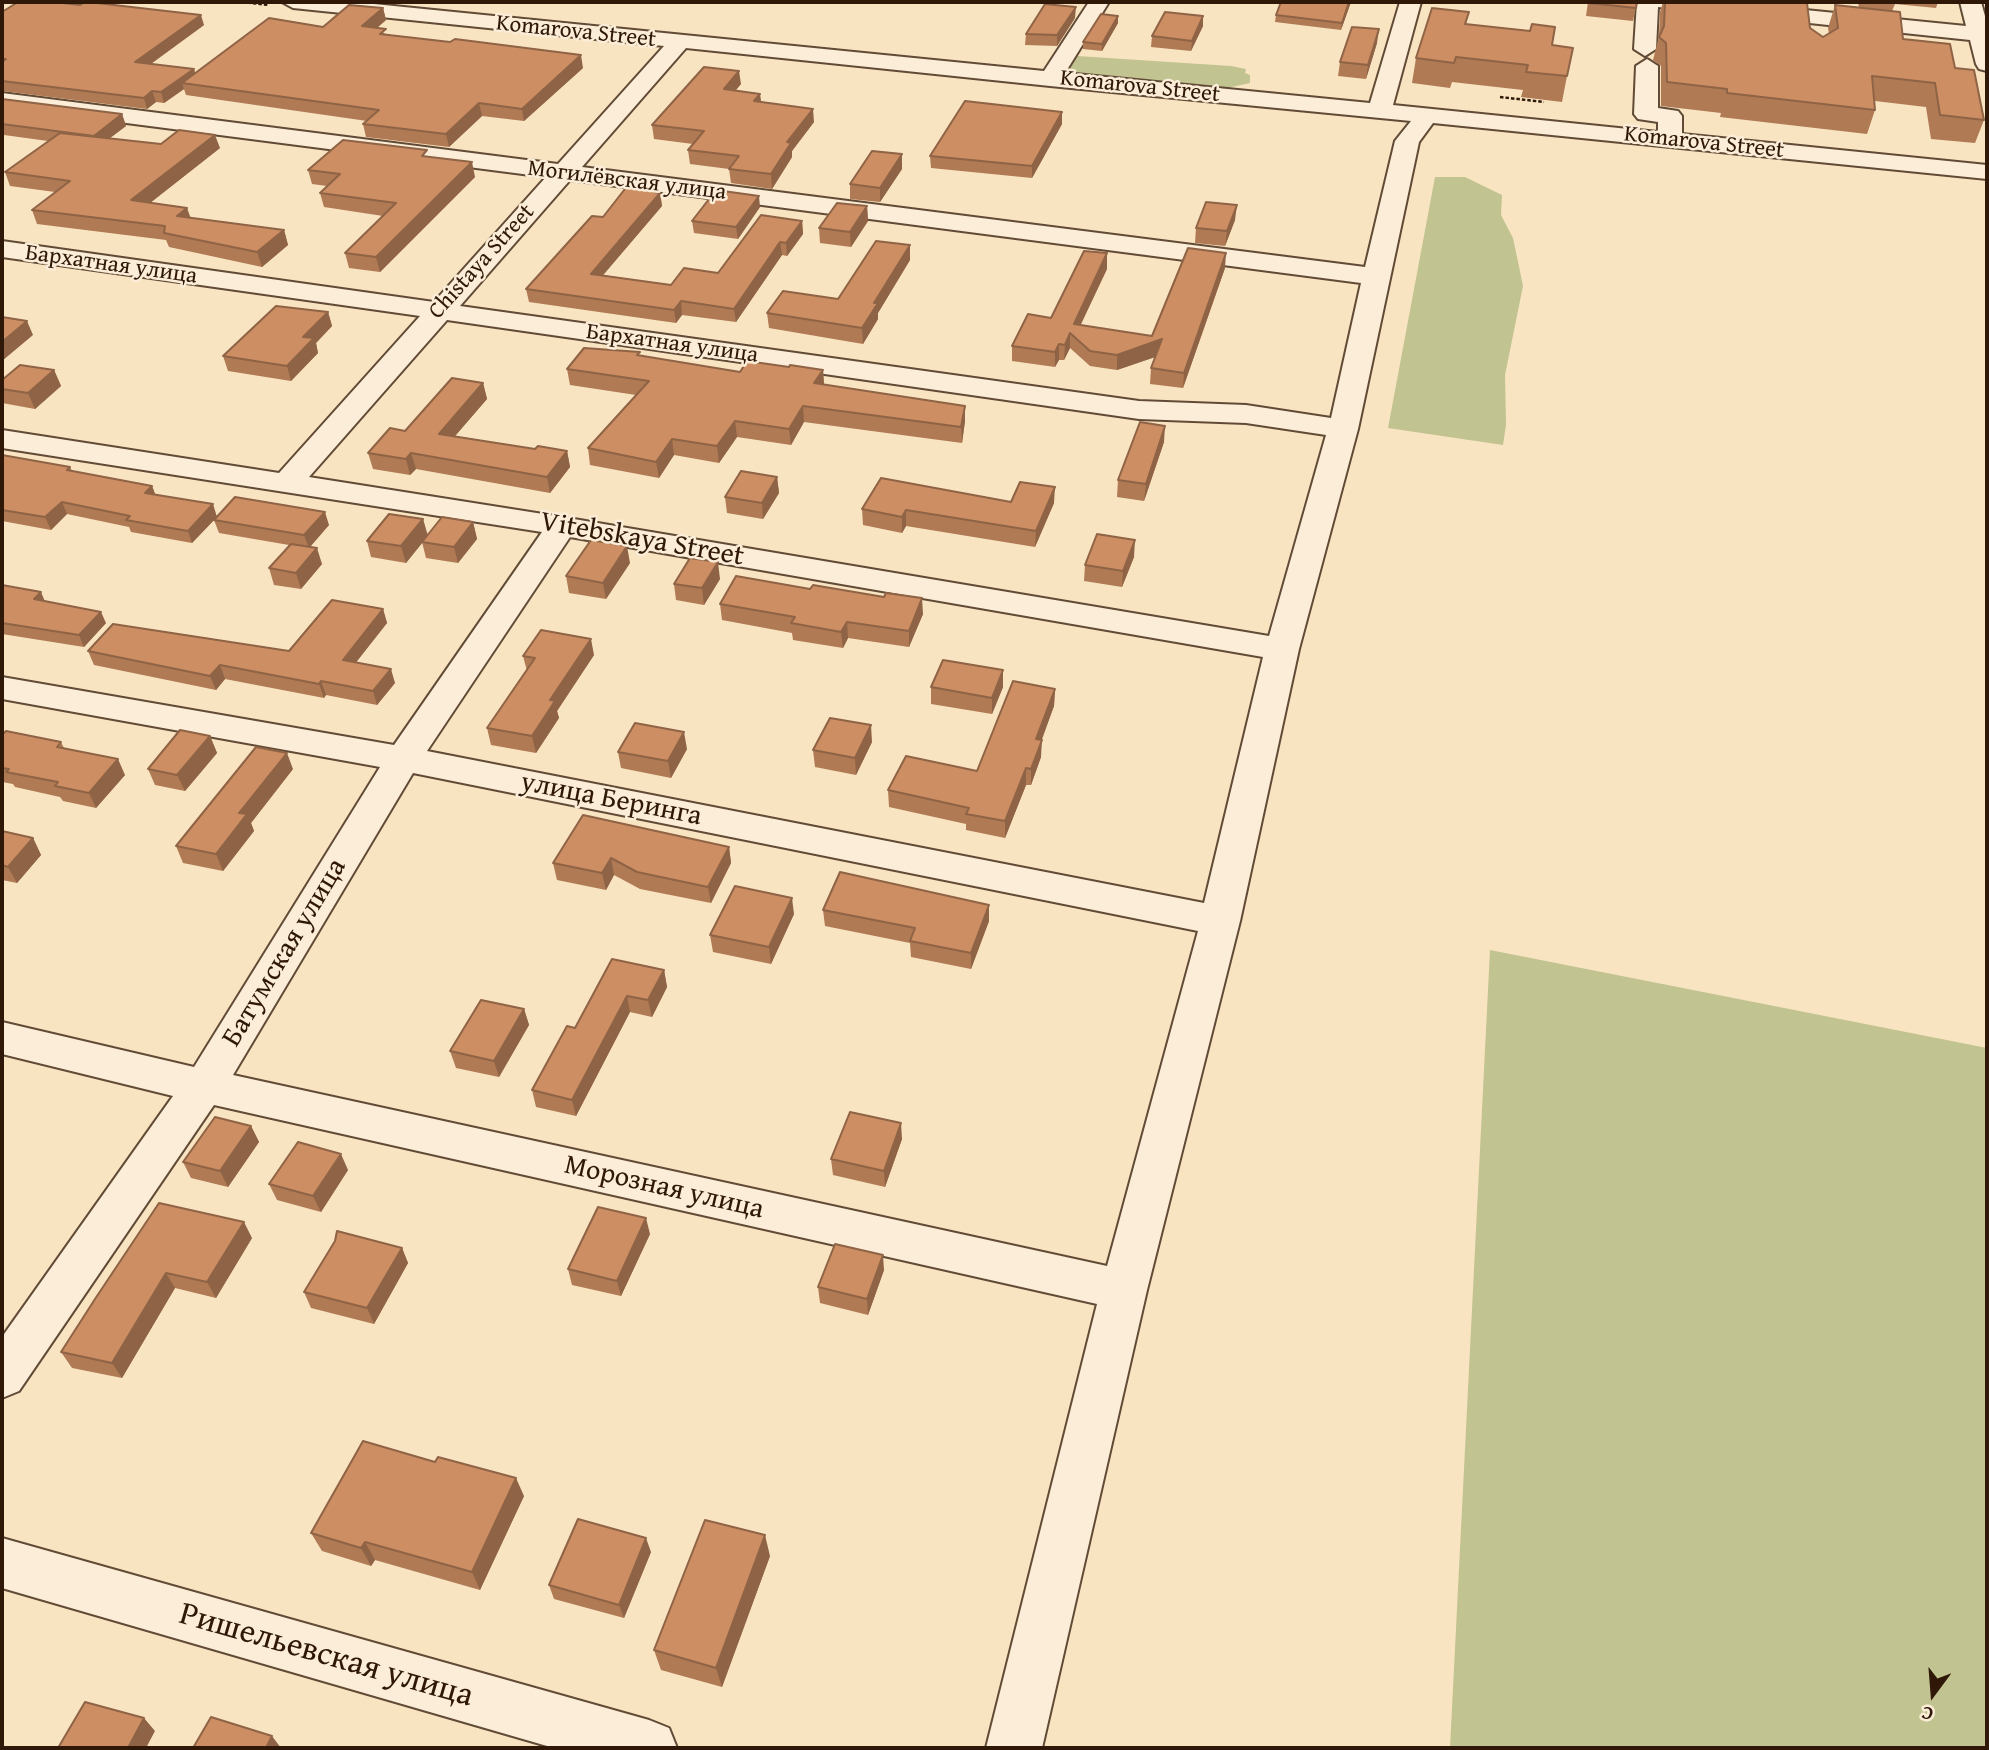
<!DOCTYPE html>
<html>
<head>
<meta charset="utf-8">
<style>
	body { margin:0 }
	#map { position:relative; width:1989px; height:1750px; overflow:hidden; background:#f9e4c2; font-family:"Gentium Book Plus",serif }
	canvas { display:block }
	.frame { position:absolute; inset:0; border:4px solid #301808; pointer-events:none }
	.north { position:absolute; left:1898px; top:1659px; width:70px; height:70px; -webkit-text-stroke:5px #fbedd7; paint-order:stroke; rotate:196deg; font-size:19px; font-weight:700; line-height:28px; text-align:center; color:#301808 }
	.north::after { content:''; display:block; margin:auto; width:24px; height:32px; background:#301808; clip-path:polygon(50% 0,100% 100%,50% 72%,0 100%) }
</style>
</head>
<body>
<div id="map">
<canvas width="1989" height="1750"></canvas>
<div class="frame"></div>
<div class="north">С</div>
</div>
<script>
const context = document.querySelector('canvas').getContext('2d');
context.lineJoin = 'round';
function paint(path, color) { context.fillStyle = color; context.fill(path, 'evenodd'); }
const poly = rows => new Path2D(rows.map(r => 'M' + r).join(''));
function strokePath(path, color, width, dash) { context.strokeStyle = color; context.lineWidth = width; context.lineCap = dash ? 'butt' : 'round'; context.setLineDash(dash || []); context.stroke(path); }
function drawText(font, color, halo, rows, align = 'center') {
  context.font = font + ' "Gentium Book Plus",serif'; context.lineWidth = 5; context.setLineDash([]); context.textBaseline = 'middle'; context.strokeStyle = halo; context.fillStyle = color; for (const [text, x, y, turn = 0] of rows) {
    context.save(); context.translate(x, y); context.rotate((+turn || 0) * Math.PI / 180); context.textAlign = isNaN(turn) ? turn : align; if (halo) context.strokeText(text, 0, 0); context.fillText(text, 0, 0); context.restore();
  }
}
const green = poly([
	[1077,56,1231,66,1246,69,1245,73,1250,75,1250,83,1227,88,1063,76],
	[1435,177,1465,177,1502,195,1501,215,1513,238,1523,286,1505,375,1506,425,1503,445,1388,428],
	[1490,950,1987,1048,1987,1748,1450,1748]
]);
const path = poly([
	[242,2,269,5],
	[1500,97,1544,102]
]);
const minor = poly([
	[282,2,354,2,1044,71,1089,2,1109,2,1065,73,1370,103,1400,2,1421,2,1393,105,1658,132,1658,122,1638,119,1634,114,1636,66,1647,59,1658,66,1658,108,1678,111,1682,116,1682,134,1987,165,1987,179,1433,123,1419,142,1358,429,1299,649,1240,921,1147,1290,1042,1748,986,1748,1097,1304,214,1105,19,1391,2,1398,2,1337,173,1096,2,1054,2,1022,194,1067,380,767,2,699,2,677,394,745,542,532,2,448,2,430,279,473,420,316,2,257,2,241,434,302,546,177,2,107,2,93,558,164,664,46,293,8,282,2],
	[686,48,1050,86,1411,121,1395,141,1365,267,582,167,686,48],
	[570,180,1361,283,1331,418,1246,405,1139,401,460,306,570,180],
	[447,320,1139,419,1246,423,1326,435,1269,636,562,517,309,477,447,320],
	[570,537,1263,657,1204,903,427,751,570,537],
	[413,773,1198,931,1107,1266,233,1075,413,773],
	[1637,2,1725,2,1966,26,1960,2,1981,2,1987,23,1987,71,1979,69,1976,64,1970,40,1658,7,1656,49,1645,56,1634,49,1637,2],
	[2,1538,649,1720,669,1728,677,1748,554,1748,2,1588,2,1538]
]);
const wall = poly([
	[378,2,407,2,404,4],
	[1281,2,1351,2,1341,30,1275,22,1276,15],
	[1588,2,1637,2,1633,21,1586,16],
	[1663,2,1795,2,1810,28,1823,37,1829,34,1828,28,1835,5,1859,8,1858,2,1938,2,1936,8,1895,4,1892,11,1903,39,1955,68,1984,120,1975,143,1931,139,1926,107,1875,101,1875,110,1867,134,1720,117,1721,113,1661,106,1661,66,1653,60,1659,36,1660,12],
	[383,8,386,20,377,28,387,35,583,68,524,121,482,116,449,147,366,137,363,124,367,121,186,95,184,89,164,103,156,102,147,109,2,91,2,12,204,25,151,64,194,69,195,73,323,27],
	[1469,12,1466,24,1552,45,1567,76,1562,102,1521,97,1523,90,1452,82,1450,88,1412,83,1416,58],
	[1118,16,1118,23,1102,51,1083,49,1083,42],
	[1075,18,1057,46,1025,45,1026,34],
	[1203,26,1191,51,1151,47,1152,36],
	[1377,43,1366,79,1338,76,1340,62],
	[741,84,735,91,761,102,814,122,792,151,792,157,772,189,731,183,729,169,690,164,688,150,693,144,654,139,652,125],
	[2,99,122,114,126,126,110,138,161,144,220,148,150,203,187,208,190,218,284,230,288,245,262,267,169,247,166,240,37,224,32,210,55,192,10,186,5,172,48,141,4,135,2,136],
	[1062,124,1032,178,931,168,930,156],
	[902,154,902,169,880,202,850,199,850,184],
	[429,157,475,177,380,272,349,268,345,253,383,216,324,207,320,193,327,186,312,184,308,170],
	[657,188,657,192,660,193,662,206,603,275,671,285,718,273,802,221,803,234,787,256,782,255,736,322,682,315,676,323,529,302,526,289,603,217],
	[867,206,868,221,851,247,820,243,819,228],
	[760,207,738,239,694,233,692,221],
	[1235,220,1225,246,1195,243,1196,228],
	[910,260,878,313,878,319,863,344,769,328,767,313,838,299],
	[1225,268,1183,388,1150,384,1151,368,1155,357,1117,370,1090,366,1070,348,1064,360,1059,360,1055,367,1012,361,1012,346,1051,318,1107,269,1080,325,1152,336],
	[328,312,332,326,316,343,318,353,291,381,228,371,223,356],
	[640,356,740,372,789,367,823,370,824,384,965,421,962,443,804,422,791,445,737,437,719,463,674,455,659,478,590,465,588,448,636,395,570,385,567,369],
	[54,370,61,386,35,409,2,403,2,380],
	[483,383,487,399,455,436,535,449,567,451,570,467,550,493,416,469,410,475,373,469,368,453],
	[1164,442,1144,501,1117,497,1118,480],
	[2,455,70,467,72,471,152,486,155,494,217,516,329,525,310,547,322,564,301,589,274,585,269,568,289,545,219,533,214,520,192,543,131,532,129,527,67,514,51,530,2,521],
	[777,477,779,493,763,519,727,513,725,497],
	[1011,502,1054,503,1035,547,906,526,902,533,863,525,862,509],
	[423,519,427,535,473,522,477,539,458,563,426,558,422,542,406,563,371,557,367,541],
	[1134,557,1122,587,1084,581,1085,565],
	[630,563,606,599,569,593,566,576],
	[720,579,704,605,676,600,674,584],
	[2,585,106,623,84,647,2,634],
	[720,604,923,614,909,647,848,638,843,648,793,640,792,633,722,620],
	[383,609,387,623,356,662,395,683,377,705,326,695,324,698,225,679,216,690,94,665,88,651,289,651],
	[594,655,557,711,559,718,536,753,491,745,487,728,527,671,523,656],
	[1003,670,1003,687,992,714,931,704,931,687],
	[1055,689,1054,706,1041,740,1041,757,1031,785,1026,785,1005,838,966,830,966,824,889,807,888,790,977,771],
	[2,733,61,742,64,748,125,775,96,808,63,801,60,797,15,787,13,784,2,782],
	[210,736,217,753,185,791,155,785,148,769],
	[872,742,856,775,815,767,813,750],
	[687,749,671,778,621,768,618,752],
	[293,769,251,823,254,831,223,871,183,863,176,846],
	[2,831,33,838,41,855,17,883,2,880],
	[729,847,731,863,711,903,640,889,614,875,606,890,557,880,553,863],
	[989,905,989,921,971,969,911,957,910,943,825,926,823,910],
	[794,914,771,964,713,952,710,935],
	[664,970,667,987,652,1017,630,1012,576,1116,536,1107,532,1090,575,1028],
	[524,1009,529,1025,499,1077,456,1068,450,1051],
	[251,1126,259,1142,228,1187,191,1178,183,1162],
	[902,1139,885,1187,833,1175,831,1159],
	[348,1170,321,1212,277,1200,269,1184],
	[650,1234,621,1296,572,1285,568,1269],
	[252,1238,216,1298,175,1288,122,1378,72,1368,61,1352,95,1299],
	[402,1248,408,1263,374,1324,311,1308,304,1292],
	[884,1270,868,1315,820,1303,818,1287],
	[524,1496,480,1590,375,1560,371,1566,322,1551,311,1533],
	[651,1552,624,1618,554,1599,549,1585],
	[770,1556,722,1687,661,1670,654,1650]
]);
const shadedWall = poly([
	[1349,2,1351,2,1341,30,1342,23],
	[1076,7,1075,18,1057,46,1057,35],
	[383,8,386,20,365,38,362,26],
	[201,15,204,25,138,73,135,62],
	[1118,16,1118,23,1102,51,1102,44],
	[1203,16,1203,26,1191,51,1192,41],
	[1379,29,1377,43,1366,79,1368,65],
	[581,55,583,68,524,121,522,109],
	[194,69,197,80,182,83,184,89,164,103,161,92],
	[739,71,741,84,725,103,724,89],
	[152,91,156,102,147,109,144,98],
	[760,94,762,107,754,101],
	[479,103,482,116,449,147,446,134],
	[813,109,814,122,792,151,792,157,772,189,771,174,787,142],
	[1062,112,1062,124,1032,178,1032,166],
	[122,114,126,126,98,147,94,136],
	[215,135,220,148,136,214,131,200],
	[902,154,902,169,880,202,880,188],
	[472,162,475,177,380,272,376,257],
	[657,188,658,195,660,193,662,206,593,287,591,274],
	[759,196,760,207,738,239,736,227],
	[1237,205,1235,220,1225,246,1227,231],
	[867,206,868,221,851,247,850,232],
	[187,208,192,222,177,216],
	[802,221,803,234,787,256,786,243],
	[284,230,288,245,262,267,257,252],
	[780,242,782,255,736,322,734,309],
	[910,245,910,260,878,313,878,319,863,344,862,328,874,303],
	[1107,253,1107,269,1075,337,1074,324],
	[1226,253,1225,268,1183,388,1184,373],
	[681,301,682,315,676,323,674,310],
	[328,312,332,326,316,343,318,353,291,381,287,366,303,337],
	[27,321,33,335,2,361,2,342],
	[1070,333,1070,348,1064,360,1065,345],
	[1162,339,1161,355,1117,370,1117,355],
	[1059,344,1059,360,1055,367,1055,352],
	[54,370,61,386,35,409,28,393],
	[823,370,824,385,814,383],
	[483,383,487,399,443,450,439,434],
	[803,406,804,422,791,445,789,429],
	[965,406,965,421,962,443,961,427],
	[735,421,737,437,719,463,717,446],
	[1165,426,1164,442,1144,501,1146,484],
	[672,439,674,455,659,478,656,462],
	[567,451,570,467,550,493,547,477],
	[411,453,416,469,410,475,406,459],
	[777,477,779,493,763,519,762,503],
	[152,486,157,499,145,493],
	[1055,487,1054,503,1035,547,1036,531],
	[62,502,67,514,51,530,45,517],
	[213,504,217,517,192,543,188,531],
	[906,510,906,526,902,533,902,517],
	[325,512,329,525,309,548,304,535],
	[423,519,428,536,406,563,401,546],
	[473,522,477,539,458,563,454,547],
	[1135,540,1134,557,1122,587,1123,571],
	[627,546,630,563,606,599,603,583],
	[317,548,322,564,301,589,296,573],
	[718,562,720,579,704,605,702,588],
	[41,592,46,604,34,599],
	[922,598,923,614,909,647,909,631],
	[383,609,387,623,347,674,343,660],
	[101,612,106,623,84,647,79,635],
	[847,622,848,638,843,648,841,632],
	[591,639,594,655,557,711,559,718,536,753,532,736,550,700],
	[220,665,225,679,216,690,210,676],
	[391,669,395,683,377,705,373,691],
	[1003,670,1003,687,992,714,992,698],
	[321,681,326,695,324,698,319,684],
	[1055,689,1054,706,1036,756,1036,739],
	[871,725,872,742,856,775,855,758],
	[684,732,687,749,671,778,668,761],
	[210,736,217,753,185,791,177,775],
	[1042,740,1041,757,1031,785,1031,769],
	[287,753,293,769,251,823,254,831,223,871,216,854,239,813],
	[118,759,125,775,96,808,89,793],
	[1026,768,1026,785,1005,838,1005,821],
	[33,838,41,855,17,883,8,867],
	[729,847,731,863,711,903,708,887],
	[611,858,614,875,606,890,602,873],
	[792,898,794,914,771,964,769,947],
	[989,905,989,921,971,969,971,953],
	[664,970,667,987,652,1017,648,1000],
	[627,996,630,1012,576,1116,572,1100],
	[524,1009,529,1025,499,1077,494,1061],
	[901,1123,902,1139,885,1187,884,1171],
	[251,1126,259,1142,228,1187,220,1171],
	[341,1154,348,1170,321,1212,313,1196],
	[646,1218,650,1234,621,1296,617,1281],
	[244,1222,252,1238,216,1298,207,1282],
	[402,1248,408,1263,374,1324,367,1308],
	[883,1255,884,1270,868,1315,867,1299],
	[166,1273,175,1288,122,1378,112,1363],
	[516,1478,524,1496,480,1590,472,1572],
	[765,1535,770,1556,722,1687,716,1668],
	[646,1538,651,1552,624,1618,619,1605],
	[365,1542,375,1560,371,1566,361,1548],
	[144,1718,155,1731,146,1748,128,1748],
	[272,1736,281,1748,266,1748]
]);
const building = poly([
	[18,2,54,2,80,5,85,2,88,2,201,15,135,62,194,69,161,92,152,91,144,98,2,81,2,62,6,59,2,59,2,12,18,2],
	[1281,2,1349,2,1342,23,1276,15,1281,2],
	[1589,2,1637,2,1636,8,1589,3,1589,2],
	[1665,2,1795,2,1807,3,1810,28,1823,37,1838,28,1835,5,1900,12,1903,39,1950,44,1955,68,1974,70,1984,120,1940,115,1935,83,1872,76,1875,110,1727,93,1727,89,1667,82,1666,43,1659,37,1664,26,1665,2],
	[1045,4,1076,7,1057,35,1026,34,1045,4],
	[349,5,383,8,362,26,386,29,380,34,450,42,455,39,581,55,522,109,479,103,446,134,363,124,379,110,182,83,269,18,323,27,349,5],
	[1432,8,1469,12,1465,24,1530,31,1532,24,1555,27,1552,45,1573,48,1567,76,1526,72,1528,65,1456,57,1454,63,1416,58,1432,8],
	[1165,12,1203,16,1192,41,1152,36,1165,12],
	[1101,14,1118,16,1102,44,1083,42,1101,14],
	[1352,27,1379,29,1368,65,1340,62,1352,27],
	[704,67,739,71,724,89,760,94,754,101,813,109,787,142,791,143,771,174,729,169,739,156,688,150,704,131,652,125,704,67],
	[2,99,122,114,94,136,2,124,2,99],
	[965,101,1062,112,1032,166,930,156,965,101],
	[179,130,215,135,131,200,187,208,177,216,284,230,257,252,164,233,165,226,32,210,70,181,5,172,60,133,161,144,179,130],
	[343,140,427,150,422,156,472,162,376,257,345,253,396,203,320,193,340,174,308,170,343,140],
	[872,151,902,154,880,188,850,184,872,151],
	[628,185,657,188,654,192,660,193,591,274,671,285,684,268,718,273,761,215,802,221,786,243,780,242,734,309,681,301,674,310,526,289,592,216,603,217,628,185],
	[716,190,759,196,736,227,692,221,716,190],
	[1206,202,1237,205,1227,231,1196,228,1206,202],
	[837,203,867,206,850,232,819,228,837,203],
	[876,241,910,245,874,303,878,303,862,328,767,313,783,291,838,299,876,241],
	[1188,248,1226,253,1184,373,1151,368,1162,339,1117,355,1090,351,1070,333,1065,345,1059,344,1055,352,1012,346,1028,314,1051,318,1084,251,1107,253,1074,324,1152,336,1188,248],
	[276,306,328,312,303,337,314,338,287,366,223,356,276,306],
	[2,317,27,321,2,342,2,317],
	[584,348,640,352,637,355,740,372,747,361,789,367,790,365,823,370,814,383,965,406,961,427,803,406,789,429,735,421,717,446,672,439,656,462,588,448,649,381,567,369,584,348],
	[20,365,54,370,28,393,2,389,2,380,20,365],
	[452,378,483,383,439,434,535,449,538,446,567,451,547,477,411,453,406,459,368,453,390,428,405,431,452,378],
	[1140,422,1165,426,1146,484,1118,480,1140,422],
	[2,455,70,467,67,470,152,486,145,493,213,504,188,531,126,520,130,516,62,502,45,517,2,510,2,455],
	[741,471,777,477,762,503,725,497,741,471],
	[881,478,1011,502,1020,482,1055,487,1036,531,906,510,902,517,862,509,881,478],
	[235,497,325,512,304,535,214,520,235,497],
	[389,514,423,519,401,546,367,541,389,514],
	[442,517,473,522,454,547,422,542,442,517],
	[1097,534,1135,540,1123,571,1085,565,1097,534],
	[591,540,627,546,603,583,566,576,591,540],
	[291,544,317,548,296,573,269,568,291,544],
	[690,558,718,562,702,588,674,584,690,558],
	[736,576,810,589,813,585,884,597,886,593,922,598,909,631,847,622,841,632,791,623,795,617,720,604,736,576],
	[2,585,41,592,34,599,101,612,79,635,2,623,2,585],
	[332,600,383,609,343,660,391,669,373,691,321,681,319,684,220,665,210,676,88,651,113,624,289,651,332,600],
	[541,630,591,639,550,700,555,701,532,736,487,728,535,658,523,656,541,630],
	[943,660,1003,670,992,698,931,687,943,660],
	[1013,681,1055,689,1036,739,1042,740,1031,769,1026,768,1005,821,966,814,969,808,888,790,906,756,977,771,1013,681],
	[830,718,871,725,855,758,813,750,830,718],
	[635,723,684,732,668,761,618,752,635,723],
	[180,730,210,736,177,775,148,769,180,730],
	[6,731,61,742,57,747,118,759,89,793,55,786,58,782,6,772,9,769,2,768,2,733,4,733,6,731],
	[256,747,287,753,239,813,247,814,216,854,176,846,256,747],
	[583,815,729,847,708,887,637,872,611,858,602,873,553,863,583,815],
	[2,831,33,838,8,867,2,865,2,831],
	[840,872,989,905,971,953,910,941,915,928,823,910,840,872],
	[735,886,792,898,769,947,710,935,735,886],
	[612,959,664,970,648,1000,627,996,572,1100,532,1090,567,1026,575,1028,612,959],
	[481,1000,524,1009,494,1061,450,1051,481,1000],
	[850,1112,901,1123,884,1171,831,1159,850,1112],
	[215,1117,251,1126,220,1171,183,1162,215,1117],
	[298,1142,341,1154,313,1196,269,1184,298,1142],
	[159,1203,244,1222,207,1282,166,1273,112,1363,61,1352,95,1299,159,1203],
	[598,1207,646,1218,617,1281,568,1269,598,1207],
	[337,1231,402,1248,367,1308,304,1292,335,1241,337,1231],
	[835,1244,883,1255,867,1299,818,1287,835,1244],
	[363,1441,435,1462,438,1457,516,1478,472,1572,365,1542,361,1548,311,1533,363,1441],
	[578,1519,646,1538,619,1605,549,1585,578,1519],
	[705,1520,765,1535,716,1668,654,1650,705,1520],
	[85,1702,144,1718,128,1748,58,1748,85,1702],
	[211,1717,272,1736,266,1748,193,1748,211,1717]
]);
const farStreetnames = [
	["Komarova Street",576,32,6],
	["Komarova Street",1140,87,6],
	["Komarova Street",1704,143,6],
	["Могилёвская улица",627,181,7],
	["Chistaya Street",482,262,-48],
	["Бархатная улица",111,265,8],
	["Бархатная улица",672,344,8]
];
const streetNames = [
	["Vitebskaya Street",642,540,10],
	["улица Беринга",611,800,11],
	["Батумская улица",285,953,-59],
	["Морозная улица",664,1188,13]
];
const nearStreetnames = [
	["Ришельевская улица",326,1656,16]
];
paint(green, '#c1c390');
strokePath(minor, '#624b36', 4);
strokePath(path, '#301808', 2.5, [3.5, 2]);
paint(minor, '#fbedd7');
paint(wall, '#af7a54');
paint(shadedWall, '#8f6345');
paint(building, '#cc8e62');
strokePath(building, '#8f6345', 2);
drawText('23px', '#301808', '#fbedd7', farStreetnames);
drawText('28px', '#301808', '#fbedd7', streetNames);
drawText('33px', '#301808', '#fbedd7', nearStreetnames);
</script>
</body>
</html>
